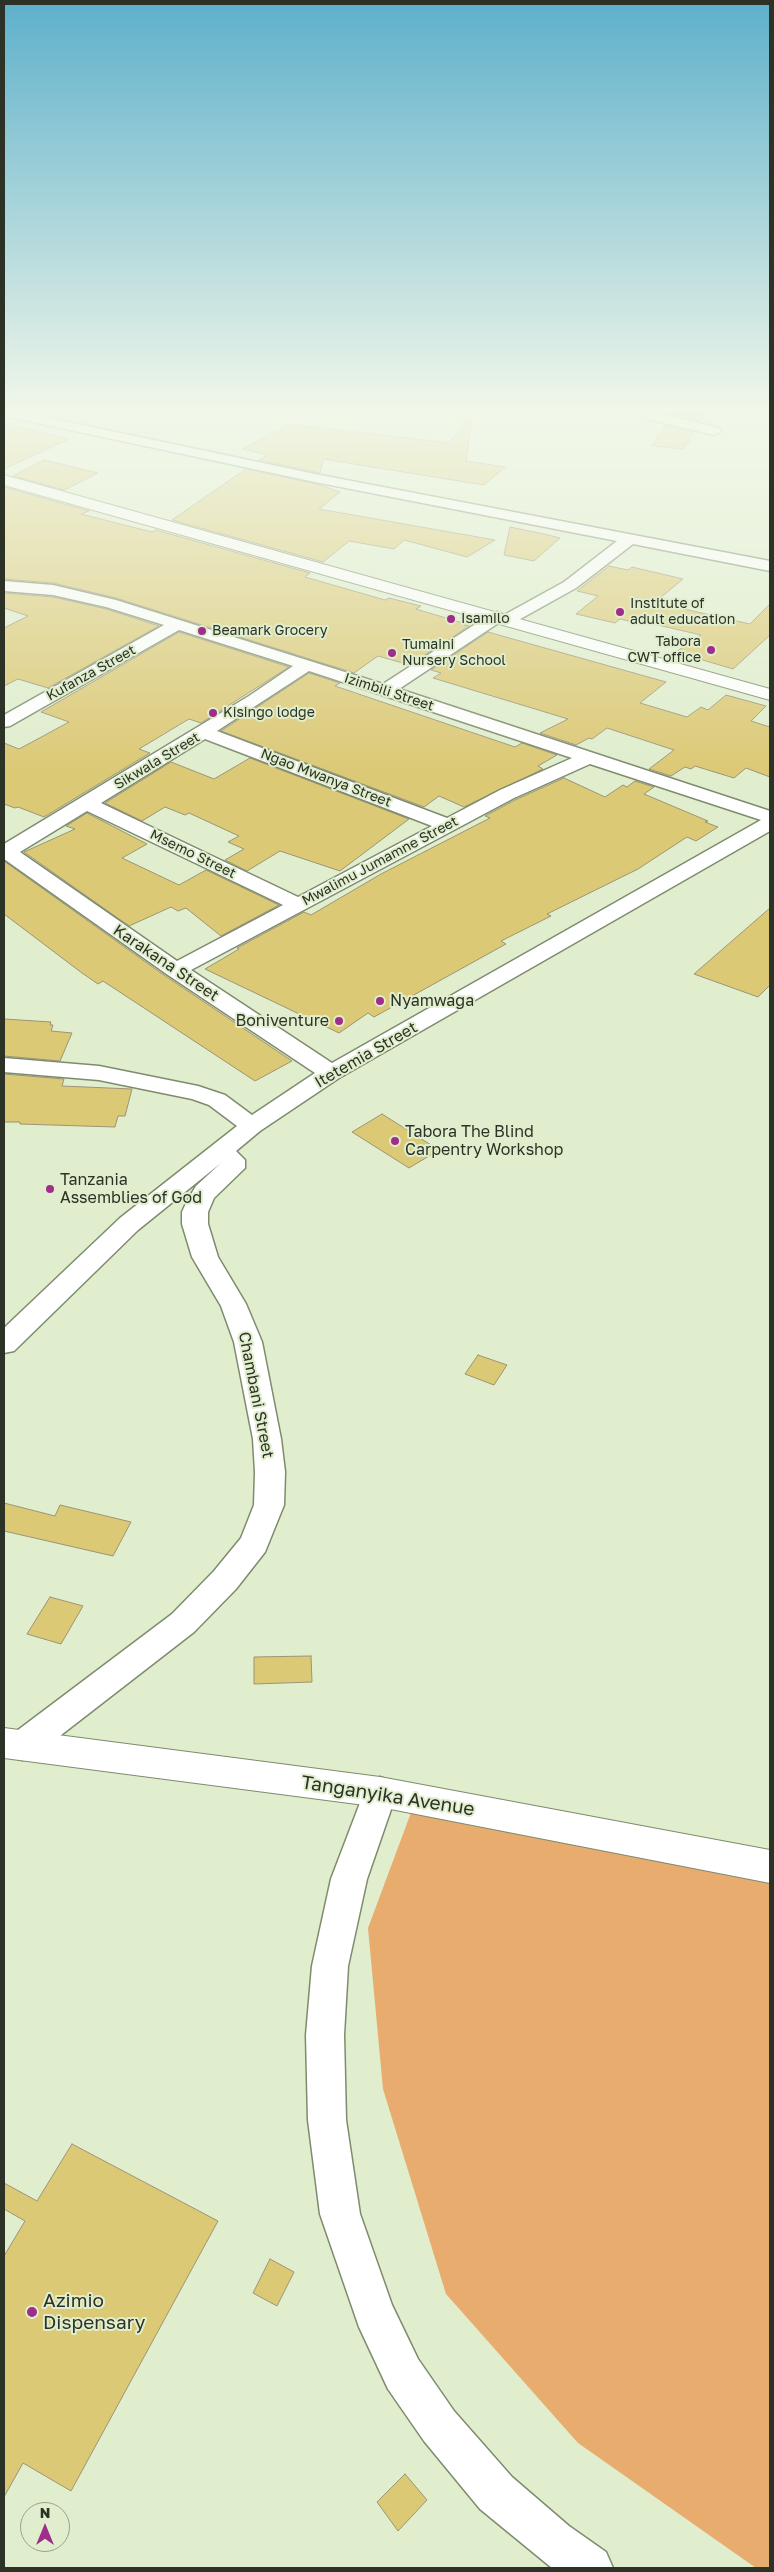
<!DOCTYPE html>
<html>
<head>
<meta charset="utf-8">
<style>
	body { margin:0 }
	#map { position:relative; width:774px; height:2572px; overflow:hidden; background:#e0eece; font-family:"Golos Text",sans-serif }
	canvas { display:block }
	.frame { position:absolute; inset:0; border:5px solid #2c3226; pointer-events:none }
	.north { position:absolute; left:20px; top:2502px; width:50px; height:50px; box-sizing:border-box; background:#e0eece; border:1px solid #98a38b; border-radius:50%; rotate:0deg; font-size:14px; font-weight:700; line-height:20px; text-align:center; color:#2c3226 }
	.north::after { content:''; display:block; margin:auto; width:18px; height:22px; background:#9f2d8a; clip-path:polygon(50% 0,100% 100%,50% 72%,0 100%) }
</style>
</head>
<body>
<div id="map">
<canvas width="774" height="2572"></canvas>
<div class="frame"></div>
<div class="north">N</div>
</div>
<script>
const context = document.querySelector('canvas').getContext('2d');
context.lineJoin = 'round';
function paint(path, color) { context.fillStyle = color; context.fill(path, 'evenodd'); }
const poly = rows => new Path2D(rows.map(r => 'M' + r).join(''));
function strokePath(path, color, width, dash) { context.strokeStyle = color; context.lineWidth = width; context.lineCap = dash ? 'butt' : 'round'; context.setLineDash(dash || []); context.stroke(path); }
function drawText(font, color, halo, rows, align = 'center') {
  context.font = font + ' "Golos Text",sans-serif'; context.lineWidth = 4; context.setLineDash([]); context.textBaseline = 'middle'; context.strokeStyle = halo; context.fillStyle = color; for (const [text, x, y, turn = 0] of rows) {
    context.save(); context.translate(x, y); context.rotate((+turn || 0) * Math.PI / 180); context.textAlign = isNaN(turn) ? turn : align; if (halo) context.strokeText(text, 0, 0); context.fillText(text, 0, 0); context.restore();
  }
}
const green = poly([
	[412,1810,770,1868,770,2568,756,2568,578,2443,446,2294,383,2089,368,1928]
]);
const building = poly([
	[673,412,706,412,700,421,671,414,673,412],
	[472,413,466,461,505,467,484,485,323,459,320,473,259,460,267,455,243,449,289,424,449,443,472,413],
	[4,424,32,430,69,439,4,469,4,424],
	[665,425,694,432,684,449,652,446,665,425],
	[44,460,98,473,64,490,13,476,44,460],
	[246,469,317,484,340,492,319,509,495,540,467,557,404,540,394,549,349,541,323,562,172,520,246,469],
	[4,487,89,511,81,514,152,532,156,530,310,573,305,577,385,600,389,598,421,606,416,609,466,624,464,625,469,626,410,665,378,656,354,673,116,598,53,583,4,579,4,487],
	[510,527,544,534,560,538,534,561,504,555,510,527],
	[609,566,628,570,632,567,683,579,660,598,684,604,680,608,750,624,770,604,770,635,733,669,676,652,701,635,636,620,633,622,620,619,615,623,576,614,598,596,577,591,609,566],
	[4,593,53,597,106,609,159,626,48,688,18,679,4,686,4,628,28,616,4,608,4,593],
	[179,632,289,667,201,723,189,719,139,749,150,753,44,817,18,807,15,808,4,804,4,743,19,749,69,722,41,712,179,632],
	[488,632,666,682,640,703,687,717,701,707,708,710,726,695,766,706,751,721,770,727,770,777,746,768,734,778,695,766,691,769,685,767,671,776,649,769,674,750,607,728,592,739,589,738,576,745,540,733,568,719,433,678,441,673,431,670,488,632],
	[309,673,340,683,335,686,515,747,522,743,557,755,538,766,543,769,464,807,439,796,424,807,221,731,309,673],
	[250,758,409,819,340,871,280,851,247,871,225,860,244,849,228,842,239,836,189,813,185,815,165,807,142,821,105,803,171,762,214,779,250,758],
	[564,778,605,797,623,785,627,787,635,781,654,787,644,794,708,821,705,822,718,827,696,841,687,837,638,869,547,914,551,916,501,941,506,944,374,1017,368,1013,339,1033,205,969,239,949,237,948,304,912,311,915,381,874,490,818,485,816,515,800,564,778],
	[87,813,147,844,122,858,179,885,206,870,279,905,221,936,186,908,178,911,171,907,129,926,24,852,75,829,66,826,87,813],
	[4,861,161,973,292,1061,255,1081,103,981,98,984,82,973,4,914,4,861],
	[770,908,770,985,758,997,694,974,770,908],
	[4,1019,51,1022,50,1025,53,1025,51,1031,72,1033,60,1061,4,1056,4,1019],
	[4,1074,64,1079,62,1086,132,1089,125,1116,118,1116,115,1127,20,1124,20,1122,4,1122,4,1074],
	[382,1114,439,1150,409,1168,352,1132,382,1114],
	[478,1355,507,1365,494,1385,465,1374,478,1355],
	[4,1503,55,1516,60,1505,131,1522,113,1556,4,1531,4,1503],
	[50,1597,83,1606,61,1644,27,1634,50,1597],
	[311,1656,312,1682,254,1684,254,1657,311,1656],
	[72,2144,218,2221,71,2491,23,2463,4,2497,4,2256,25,2221,4,2209,4,2183,37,2201,72,2144],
	[270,2259,294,2272,277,2306,253,2293,270,2259],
	[405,2474,427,2500,398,2531,377,2502,405,2474]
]);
const minor = poly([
	[4,412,21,412,315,474,770,561,770,571,633,544,576,588,513,623,507,625,500,622,399,689,770,811,770,831,339,1078,260,1131,236,1151,245,1160,245,1168,214,1198,208,1212,208,1224,218,1257,246,1304,262,1342,281,1439,285,1472,284,1505,265,1552,236,1589,194,1632,34,1756,22,1760,10,1756,5,1746,10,1736,172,1614,214,1571,241,1538,254,1505,255,1472,253,1439,234,1342,221,1306,192,1257,182,1224,182,1212,187,1201,196,1186,221,1163,138,1230,14,1351,4,1353,4,1328,120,1218,237,1126,209,1105,192,1099,99,1080,4,1072,4,1058,99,1066,198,1086,225,1095,252,1115,315,1073,168,975,4,859,4,844,249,696,293,666,179,630,10,726,4,727,4,715,164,625,106,607,53,595,4,591,4,581,53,585,116,600,383,684,491,614,497,612,504,615,564,582,617,541,315,482,4,416,4,412],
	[309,671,379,694,572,758,500,790,447,818,217,731,309,671],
	[205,739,432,826,298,897,101,803,205,739],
	[590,764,761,820,332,1063,191,970,514,798,590,764],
	[87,811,283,905,177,961,20,852,87,811],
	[636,412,654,412,719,428,721,431,714,435,648,419,636,412],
	[380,1777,392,1782,397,1792,367,1879,348,1966,344,2035,346,2120,360,2214,392,2305,418,2359,454,2411,512,2477,569,2526,606,2552,613,2568,552,2568,480,2509,424,2441,388,2389,359,2327,320,2214,308,2120,306,2035,312,1966,331,1879,368,1782,380,1777]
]);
const secondary = poly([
	[4,475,770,689,770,700,4,485,4,475],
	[4,1728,380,1777,770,1850,770,1883,380,1807,4,1758,4,1728]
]);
const markers = [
	[620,612,5,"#9f2d8a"],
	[451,619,5,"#9f2d8a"],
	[202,631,5,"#9f2d8a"],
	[711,650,5,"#9f2d8a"],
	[392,653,5,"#9f2d8a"],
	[213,713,5,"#9f2d8a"],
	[380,1001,5,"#9f2d8a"],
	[339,1021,5,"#9f2d8a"],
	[395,1141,5,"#9f2d8a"],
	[50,1189,5,"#9f2d8a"],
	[32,2312,6,"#9f2d8a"]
];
const farPoinames = [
	["Institute of",630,604],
	["adult education",630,620],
	["Isamilo",461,619],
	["Beamark Grocery",212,631],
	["Tabora",701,642,"right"],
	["CWT office",701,658,"right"],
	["Tumaini",402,645],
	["Nursery School",402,661],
	["Kisingo lodge",223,713]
];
const farStreetnames = [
	["Kufanza Street",91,673,-29],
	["Izimbili Street",389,692,18],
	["Sikwala Street",157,761,-31],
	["Ngao Mwanya Street",326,778,21],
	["Msemo Street",193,854,26],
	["Mwalimu Jumamne Street",380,861,-28]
];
const streetNames = [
	["Karakana Street",166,963,34],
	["Itetemia Street",366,1055,-30],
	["Chambani Street",256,1395,79]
];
const poiNames = [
	["Nyamwaga",390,1001],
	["Boniventure",329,1021,"right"],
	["Tabora The Blind",405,1132],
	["Carpentry Workshop",405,1150],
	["Tanzania",60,1180],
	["Assemblies of God",60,1198]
];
const nearStreetnames = [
	["Tanganyika Avenue",388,1796,9]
];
const nearPoinames = [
	["Azimio",43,2301],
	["Dispensary",43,2323]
];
paint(green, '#e7ac6e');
paint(building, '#dcc976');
strokePath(building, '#9b9475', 1);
strokePath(minor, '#7e8b6e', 3);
strokePath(secondary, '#7e8b6e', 2);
paint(minor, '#fff');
paint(secondary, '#fff');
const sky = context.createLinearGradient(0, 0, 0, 772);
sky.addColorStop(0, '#5db0cb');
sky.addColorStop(0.53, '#f1f7e9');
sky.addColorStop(1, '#f1f7e900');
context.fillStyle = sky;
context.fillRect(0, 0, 774, 772);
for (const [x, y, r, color] of markers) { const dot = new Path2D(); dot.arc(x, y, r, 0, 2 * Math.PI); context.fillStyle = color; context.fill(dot); strokePath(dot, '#e0eece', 2); }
drawText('14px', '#2c3226', '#e0eece', farPoinames, 'left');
drawText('14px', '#2c3226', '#e0eece', farStreetnames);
drawText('16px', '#2c3226', '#e0eece', streetNames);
drawText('16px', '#2c3226', '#e0eece', poiNames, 'left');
drawText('19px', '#2c3226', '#e0eece', nearStreetnames);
drawText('19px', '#2c3226', '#e0eece', nearPoinames, 'left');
</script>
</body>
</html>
